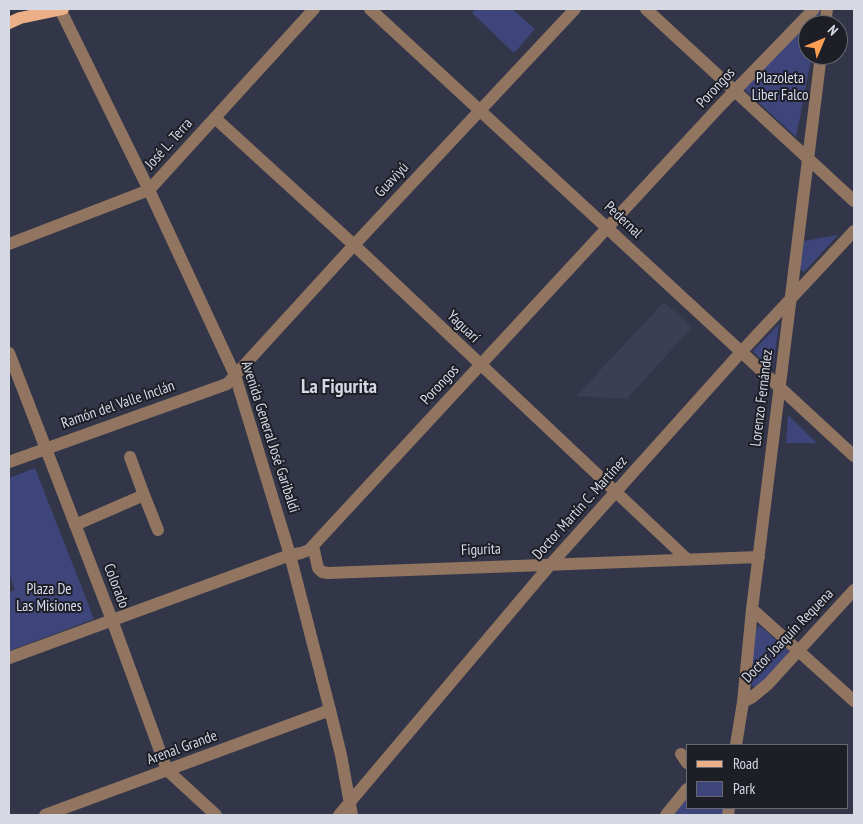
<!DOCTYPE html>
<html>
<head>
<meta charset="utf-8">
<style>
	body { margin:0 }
	#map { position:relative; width:863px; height:824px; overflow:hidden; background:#333648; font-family:"PT Sans Narrow",sans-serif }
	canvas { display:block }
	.frame { position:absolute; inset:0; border:10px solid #d6d9e4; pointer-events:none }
	.legend { position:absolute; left:686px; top:744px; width:162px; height:65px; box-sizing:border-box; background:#1d1e26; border:1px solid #676972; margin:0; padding:6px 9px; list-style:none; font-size:15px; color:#d6d9e4 }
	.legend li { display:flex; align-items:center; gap:10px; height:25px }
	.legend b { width:25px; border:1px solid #676972 }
	.north { position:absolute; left:798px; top:15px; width:50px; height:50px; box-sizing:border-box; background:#1d1e26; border:1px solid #676972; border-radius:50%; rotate:45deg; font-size:14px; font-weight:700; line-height:20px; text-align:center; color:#d6d9e4 }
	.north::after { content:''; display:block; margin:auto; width:18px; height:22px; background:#fc9d54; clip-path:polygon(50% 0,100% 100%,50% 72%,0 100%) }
</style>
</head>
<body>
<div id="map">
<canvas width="863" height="824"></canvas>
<div class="frame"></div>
<ul class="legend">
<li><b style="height:6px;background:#ebb087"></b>Road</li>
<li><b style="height:14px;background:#3e457a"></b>Park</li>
</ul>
<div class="north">N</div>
</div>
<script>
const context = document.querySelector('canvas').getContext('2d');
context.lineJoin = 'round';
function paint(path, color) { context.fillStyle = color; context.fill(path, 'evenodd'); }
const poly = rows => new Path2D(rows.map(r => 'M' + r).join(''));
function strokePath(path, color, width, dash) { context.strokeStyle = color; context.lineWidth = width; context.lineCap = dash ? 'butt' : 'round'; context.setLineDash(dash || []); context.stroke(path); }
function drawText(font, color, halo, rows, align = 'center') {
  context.font = font + ' "PT Sans Narrow",sans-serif'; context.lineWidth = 4; context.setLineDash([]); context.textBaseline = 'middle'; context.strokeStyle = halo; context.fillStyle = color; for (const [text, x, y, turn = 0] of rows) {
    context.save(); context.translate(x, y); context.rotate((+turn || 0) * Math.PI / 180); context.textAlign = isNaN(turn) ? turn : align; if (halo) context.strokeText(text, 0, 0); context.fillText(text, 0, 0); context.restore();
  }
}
const built = poly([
	[664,302,692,327,627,399,576,396]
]);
const green = poly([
	[476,9,512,9,535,29,514,53,472,13],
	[820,10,818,25,808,25,808,55,812,55,796,137,744,89],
	[838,235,804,272,800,269,804,241],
	[779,324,773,366,771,369,753,351],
	[788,415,817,443,786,443],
	[35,468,94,619,9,651,9,592,15,590,9,573,9,478],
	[760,626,788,650,789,653,760,684,757,687,754,687,749,683,755,629],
	[687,798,687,808,724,808,723,815,673,815]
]);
const minor = poly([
	[60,9,149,190,235,375,290,555,330,710,341,755,352,815],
	[370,9,854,456],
	[646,9,854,201],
	[825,25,827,9],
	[215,118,354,245,688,560],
	[9,244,149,190,314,9],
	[9,353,112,620,167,770,216,815],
	[9,462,227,384,354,245,575,9],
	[144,495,158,530],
	[75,525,144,495,130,457],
	[313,546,318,568,322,572,328,573,759,557],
	[752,609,854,701],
	[9,658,290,555,301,553,309,550,721,105,814,9],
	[743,702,751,698,768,684,854,590],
	[736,745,743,702,752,609,821,55],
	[681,754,687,763],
	[45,815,330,710],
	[339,815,551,564,742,351,854,231],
	[666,815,687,789],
	[728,815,729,808]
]);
const major = poly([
	[9,23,20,18,63,9]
]);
const parkNames = [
	["Plazoleta",780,79],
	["Liber Falco",780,96],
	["Plaza De",49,590],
	["Las Misiones",49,607]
];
const streetNames = [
	["Porongos",716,88,-47],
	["José L. Terra",169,144,-48],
	["Guaviyú",392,180,-47],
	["Pedernal",623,220,43],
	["Yaguarí",463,327,44],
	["Porongos",440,385,-47],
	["Lorenzo Fernández",762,398,-83],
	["Ramón del Valle Inclán",118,405,-19],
	["Avenida General José Garibaldi",270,437,72],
	["Doctor Martín C. Martínez",580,508,-48],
	["Figurita",481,550,-2],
	["Colorado",116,586,69],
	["Doctor Joaquín Requena",788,636,-46],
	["Arenal Grande",182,748,-20]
];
const districtNames = [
	["La Figurita",339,387]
];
paint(built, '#3b3f56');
paint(green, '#3e457a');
strokePath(minor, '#917561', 12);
strokePath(major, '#ebb087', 12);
drawText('15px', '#dadef1', '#1d1e26', parkNames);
drawText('15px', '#d6d9e4', '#1d1e26', streetNames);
drawText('bold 20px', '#d6d9e4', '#1d1e26', districtNames);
</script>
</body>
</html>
